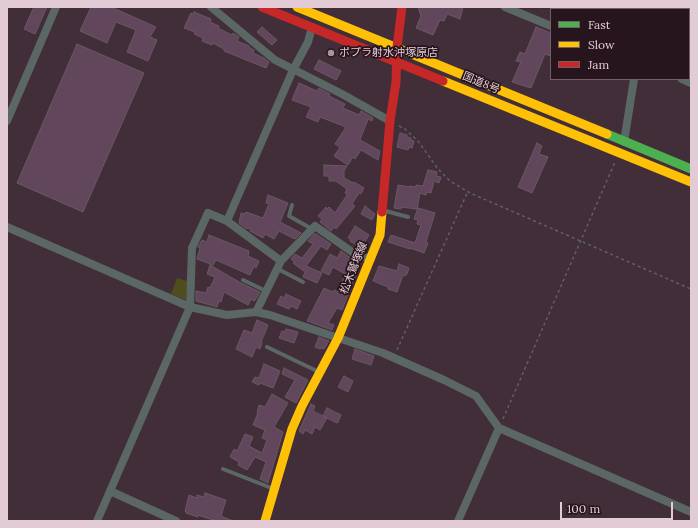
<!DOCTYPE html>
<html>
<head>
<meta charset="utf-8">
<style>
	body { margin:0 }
	#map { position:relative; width:698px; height:528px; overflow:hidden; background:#422e38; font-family:Lora,serif }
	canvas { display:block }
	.frame { position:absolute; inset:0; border:8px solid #e3cbd5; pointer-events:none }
	.legend { position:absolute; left:550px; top:8px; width:140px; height:72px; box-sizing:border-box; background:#26151d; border:1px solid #725e67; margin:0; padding:5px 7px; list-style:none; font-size:12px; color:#e3cbd5 }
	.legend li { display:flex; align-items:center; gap:8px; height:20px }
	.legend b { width:20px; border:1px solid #725e67 }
	.scale { position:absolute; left:560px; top:502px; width:113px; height:18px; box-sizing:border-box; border:2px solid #e3cbd5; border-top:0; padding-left:5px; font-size:12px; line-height:14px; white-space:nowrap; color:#e3cbd5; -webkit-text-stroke:3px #26151d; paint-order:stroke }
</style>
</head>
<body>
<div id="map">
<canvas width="698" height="528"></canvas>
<div class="frame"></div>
<ul class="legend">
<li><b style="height:5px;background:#4caf50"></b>Fast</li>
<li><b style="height:5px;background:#ffc107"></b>Slow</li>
<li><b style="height:5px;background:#c62828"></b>Jam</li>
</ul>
<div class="scale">100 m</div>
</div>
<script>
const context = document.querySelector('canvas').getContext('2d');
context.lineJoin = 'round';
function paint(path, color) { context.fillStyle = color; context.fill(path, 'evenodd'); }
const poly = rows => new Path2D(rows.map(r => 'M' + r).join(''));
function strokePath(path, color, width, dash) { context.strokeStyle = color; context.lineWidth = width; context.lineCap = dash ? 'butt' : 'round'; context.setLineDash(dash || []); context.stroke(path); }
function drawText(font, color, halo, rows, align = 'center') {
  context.font = font + ' Lora,"Noto Sans JP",serif'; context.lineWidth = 3.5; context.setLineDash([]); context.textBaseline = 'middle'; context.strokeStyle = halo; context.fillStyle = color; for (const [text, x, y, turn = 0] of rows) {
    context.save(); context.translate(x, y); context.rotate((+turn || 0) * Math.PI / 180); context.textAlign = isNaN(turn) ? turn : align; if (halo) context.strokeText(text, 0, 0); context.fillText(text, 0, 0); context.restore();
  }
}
const green = poly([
	[177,278,187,281,186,300,171,294]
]);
const building = poly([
	[34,7,47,7,35,34,24,29,34,7],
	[91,7,111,7,156,27,150,37,157,40,148,61,127,52,136,30,116,22,107,43,80,31,91,7],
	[418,7,463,7,460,19,447,14,444,21,440,20,433,35,416,28,421,16,418,7],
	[194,12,211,19,210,22,219,26,218,28,232,35,233,33,239,37,237,41,249,46,250,48,254,50,253,53,264,58,269,62,266,68,224,51,224,49,213,43,212,45,202,41,203,38,194,34,195,32,184,28,191,13,193,14,194,12],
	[262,27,277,40,272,45,257,32,262,27],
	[536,27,551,33,551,56,545,54,531,88,512,82,521,62,516,61,520,52,525,54,536,27],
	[77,44,144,73,83,212,17,183,77,44],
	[319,60,341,71,336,80,314,69,319,60],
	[299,83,317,91,319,88,330,94,329,96,345,104,343,108,359,115,361,111,373,118,372,121,368,119,360,140,380,151,378,160,361,150,355,159,353,157,348,165,334,156,340,147,335,144,346,127,320,117,318,122,306,117,311,107,292,100,299,83],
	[400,133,407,135,407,137,411,138,411,140,414,141,412,148,409,147,408,150,397,147,400,133],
	[537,143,542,146,539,154,548,157,532,193,518,187,537,143],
	[324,165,347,166,344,171,344,178,353,183,354,182,364,188,361,194,359,193,352,204,355,206,336,229,334,227,331,231,320,222,322,219,318,216,326,207,327,209,329,207,335,213,347,195,345,193,347,189,336,181,329,181,329,176,324,176,324,165],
	[428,170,437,172,436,176,441,177,439,183,434,181,431,193,427,192,426,195,420,193,417,209,401,207,401,209,394,208,398,185,410,187,410,186,416,187,416,185,423,186,428,170],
	[268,195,288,203,280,222,301,233,295,239,279,231,274,239,265,234,263,238,250,231,251,229,245,228,239,223,241,213,245,214,246,212,263,218,269,204,266,203,268,195],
	[365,206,375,214,372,220,361,214,365,206],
	[418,208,435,213,426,242,428,243,424,253,410,248,410,249,388,242,391,235,415,243,421,225,417,224,418,220,414,219,418,208],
	[355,226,369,235,361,248,350,241,351,239,348,238,355,226],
	[314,234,316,234,331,244,327,250,321,246,306,266,322,273,317,283,303,277,305,272,293,263,295,262,291,259,295,254,302,258,313,244,308,241,314,234],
	[209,235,249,251,248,256,259,261,256,268,254,266,250,275,216,260,213,265,197,259,200,248,198,247,202,240,207,242,209,235],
	[341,251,352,259,360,261,358,267,359,267,342,310,337,308,328,323,334,325,332,330,307,321,324,288,333,292,334,290,338,292,345,274,333,267,329,275,321,271,330,254,337,258,341,251],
	[399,264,409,268,407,274,405,276,403,275,397,292,388,289,388,287,373,281,379,266,397,271,399,264],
	[210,265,241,283,260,292,256,299,254,301,251,299,248,305,224,292,221,302,219,301,217,307,196,301,196,291,206,293,208,287,210,288,215,277,207,274,210,265],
	[286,294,301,301,297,309,291,306,289,309,277,304,281,296,284,298,286,294],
	[257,320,268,325,261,342,262,343,260,349,256,347,252,357,236,349,244,330,252,333,257,320],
	[286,329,298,332,294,343,279,338,282,331,285,332,286,329],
	[319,337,329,341,324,349,321,348,320,349,315,347,319,337],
	[355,349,374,356,371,365,352,359,355,349],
	[264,364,280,371,273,388,260,383,259,385,252,382,255,377,259,378,264,364],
	[284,368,308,380,296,403,285,397,295,380,282,374,284,368],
	[344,376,353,381,348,392,338,387,344,376],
	[272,394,288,403,274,427,283,432,268,483,260,479,266,462,255,457,247,470,238,465,239,462,230,457,234,449,237,451,245,434,253,437,249,446,262,453,267,440,262,438,265,430,253,425,258,413,257,413,259,405,265,407,272,394],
	[311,404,315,406,313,411,327,418,320,430,315,427,312,434,305,430,303,434,299,431,311,404],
	[327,408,341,415,338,422,337,423,323,416,327,408],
	[205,493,226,500,221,516,233,521,216,521,198,515,198,517,186,513,186,512,185,511,189,495,197,498,197,495,204,497,205,493]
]);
const path = poly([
	[399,126,405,129,418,141,438,169,450,181,470,193,691,289],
	[397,350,468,191],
	[503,419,615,162]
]);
const lane = poly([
	[292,205,289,216,312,229],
	[382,210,408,217],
	[278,269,303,282],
	[243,280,266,291],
	[267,347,319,372],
	[223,469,274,489]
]);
const street = poly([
	[211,7,275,60,342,94,390,121],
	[505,7,551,26],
	[646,9,646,7],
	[682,79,691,83],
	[7,121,56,7],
	[624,142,634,79],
	[227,221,293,70,308,42,312,27],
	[7,227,190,307,227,315,256,312,270,315,383,353,444,380,476,396,499,428,691,512],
	[256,312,281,261,315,226,355,254,371,259],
	[110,491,176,521],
	[97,521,190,307,192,248,208,213,227,221,281,261],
	[458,521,499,428]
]);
const fast = poly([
	[607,134,691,169]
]);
const slow = poly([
	[297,7,607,134],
	[443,81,691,182],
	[265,521,292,429,302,406,338,338,380,235,382,212]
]);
const jam = poly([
	[262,7,443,81],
	[382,212,390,121,396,82,397,47,402,7]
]);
const markers = [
	[331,53,4,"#ab949e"]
];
const poiNames = [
	["ポプラ射水沖塚原店",339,53]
];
const streetNames = [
	["国道8号",481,83,22],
	["松木鷲塚線",354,268,-68]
];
paint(green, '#4f4d1e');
paint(building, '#61465c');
strokePath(building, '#685963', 1);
strokePath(path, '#5d6262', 1.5, [3, 3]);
strokePath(lane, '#5a6764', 4);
strokePath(street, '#5a6764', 8);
strokePath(fast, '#4caf50', 9);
strokePath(slow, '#ffc107', 9);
strokePath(jam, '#c62828', 9);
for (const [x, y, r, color] of markers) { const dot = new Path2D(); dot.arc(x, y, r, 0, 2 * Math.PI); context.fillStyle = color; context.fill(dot); strokePath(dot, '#26151d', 1.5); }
drawText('11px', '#e3cbd5', '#26151d', poiNames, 'left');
drawText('11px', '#e3cbd5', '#26151d', streetNames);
</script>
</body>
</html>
